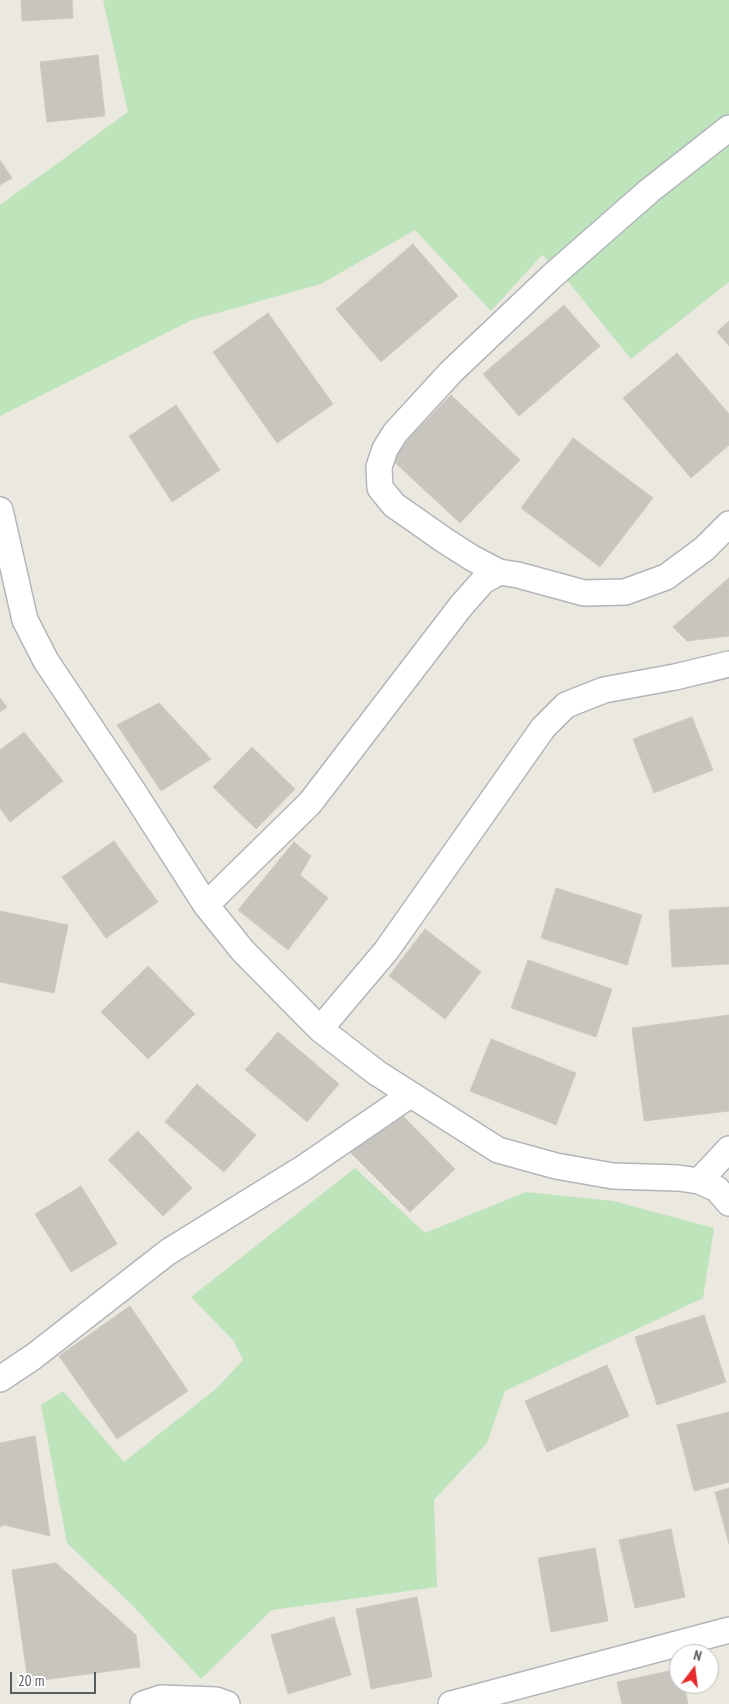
<!DOCTYPE html>
<html>
<head>
<meta charset="utf-8">
<style>
	body { margin:0 }
	#map { position:relative; width:729px; height:1704px; overflow:hidden; background:#ebe8df; font-family:"PT Sans Narrow",sans-serif }
	canvas { display:block }
	.north { position:absolute; left:669px; top:1644px; width:50px; height:50px; box-sizing:border-box; background:#fff; border:1px solid #bcbebf; border-radius:50%; rotate:15deg; font-size:14px; font-weight:700; line-height:20px; text-align:center; color:#585d60 }
	.north::after { content:''; display:block; margin:auto; width:18px; height:22px; background:#e72a2b; clip-path:polygon(50% 0,100% 100%,50% 72%,0 100%) }
	.scale { position:absolute; left:10px; top:1672px; width:86px; height:22px; box-sizing:border-box; border:2px solid #585d60; border-top:0; padding-left:6px; font-size:15px; line-height:18px; white-space:nowrap; color:#585d60; -webkit-text-stroke:4px #fff; paint-order:stroke }
</style>
</head>
<body>
<div id="map">
<canvas width="729" height="1704"></canvas>
<div class="north">N</div>
<div class="scale">20 m</div>
</div>
<script>
const context = document.querySelector('canvas').getContext('2d');
context.lineJoin = 'round';
function paint(path, color) { context.fillStyle = color; context.fill(path, 'evenodd'); }
const poly = rows => new Path2D(rows.map(r => 'M' + r).join(''));
function strokePath(path, color, width, dash) { context.strokeStyle = color; context.lineWidth = width; context.lineCap = dash ? 'butt' : 'round'; context.setLineDash(dash || []); context.stroke(path); }
const green = poly([
	[103,0,729,0,729,282,631,359,566,279,542,255,491,311,415,230,321,284,192,320,0,416,0,205,128,112],
	[355,1168,425,1233,526,1192,613,1201,714,1228,703,1298,505,1391,487,1443,434,1500,437,1587,272,1610,201,1679,130,1603,67,1543,41,1405,63,1391,124,1462,217,1388,243,1360,233,1340,191,1297]
]);
const building = poly([
	[21,0,72,0,73,18,22,21,21,0],
	[98,55,105,116,47,122,40,62,98,55],
	[0,160,12,178,0,185,0,160],
	[413,244,458,296,381,362,336,309,413,244],
	[564,305,600,346,519,416,483,374,564,305],
	[268,313,333,404,277,443,213,352,268,313],
	[729,321,729,346,717,332,729,321],
	[677,353,729,414,729,445,691,478,623,398,677,353],
	[451,395,520,460,460,523,390,458,451,395],
	[176,405,220,470,172,502,129,436,176,405],
	[573,438,653,498,600,567,521,508,573,438],
	[729,578,729,636,687,641,673,627,729,578],
	[0,698,7,707,0,712,0,698],
	[159,703,211,759,161,791,117,725,159,703],
	[692,717,713,770,654,793,633,739,692,717],
	[24,732,63,781,10,822,0,808,0,750,24,732],
	[252,747,295,789,256,829,213,787,252,747],
	[114,841,158,902,106,938,62,877,114,841],
	[294,842,311,856,300,875,328,898,288,950,238,910,294,842],
	[556,888,642,915,627,965,541,938,556,888],
	[729,907,729,964,672,967,669,910,729,907],
	[0,911,68,925,54,993,0,982,0,911],
	[425,929,481,972,445,1019,389,976,425,929],
	[528,960,612,989,596,1037,511,1008,528,960],
	[148,966,195,1014,148,1059,101,1012,148,966],
	[729,1015,729,1111,644,1121,632,1028,729,1015],
	[278,1032,339,1084,307,1122,245,1070,278,1032],
	[491,1039,576,1073,556,1125,470,1091,491,1039],
	[197,1084,256,1135,224,1172,165,1122,197,1084],
	[396,1109,455,1169,410,1212,351,1153,396,1109],
	[138,1131,192,1188,163,1216,108,1160,138,1131],
	[81,1186,117,1244,71,1272,35,1214,81,1186],
	[130,1306,188,1391,117,1439,59,1356,130,1306],
	[704,1315,726,1382,657,1405,635,1337,704,1315],
	[607,1365,629,1416,547,1452,525,1401,607,1365],
	[729,1412,729,1482,694,1491,677,1425,729,1412],
	[35,1436,50,1536,4,1525,0,1527,0,1443,35,1436],
	[729,1488,729,1544,715,1492,729,1488],
	[671,1529,685,1597,635,1608,619,1540,671,1529],
	[595,1548,608,1621,551,1632,538,1558,595,1548],
	[56,1563,136,1635,140,1667,28,1682,12,1570,56,1563],
	[417,1597,432,1677,371,1689,356,1609,417,1597],
	[334,1617,351,1675,288,1694,271,1635,334,1617],
	[679,1669,679,1684,684,1684,688,1704,622,1704,617,1682,679,1669]
]);
const minor = poly([
	[0,510,25,620,46,661,133,791,206,905,243,951,320,1029,377,1073,498,1150,556,1166,613,1176,678,1178,699,1181,717,1189,729,1203],
	[499,572,472,558,444,540,394,505,380,488,379,467,385,449,395,433,451,372,551,277,649,191,729,128],
	[206,905,310,803,461,606,483,581,499,572,518,575,584,593,625,592,666,577,704,549,729,524],
	[320,1029,386,951,543,728,566,705,604,690,675,677,729,664],
	[699,1181,729,1149],
	[0,1379,33,1357,168,1252,302,1169,410,1095],
	[143,1704,161,1698,216,1700,227,1704],
	[451,1704,729,1630]
]);
paint(green, '#bee4bb');
paint(building, '#c8c5bf');
strokePath(building, '#d0c9be', 1);
strokePath(minor, '#b2b6ba', 28);
strokePath(minor, '#fff', 25);
</script>
</body>
</html>
